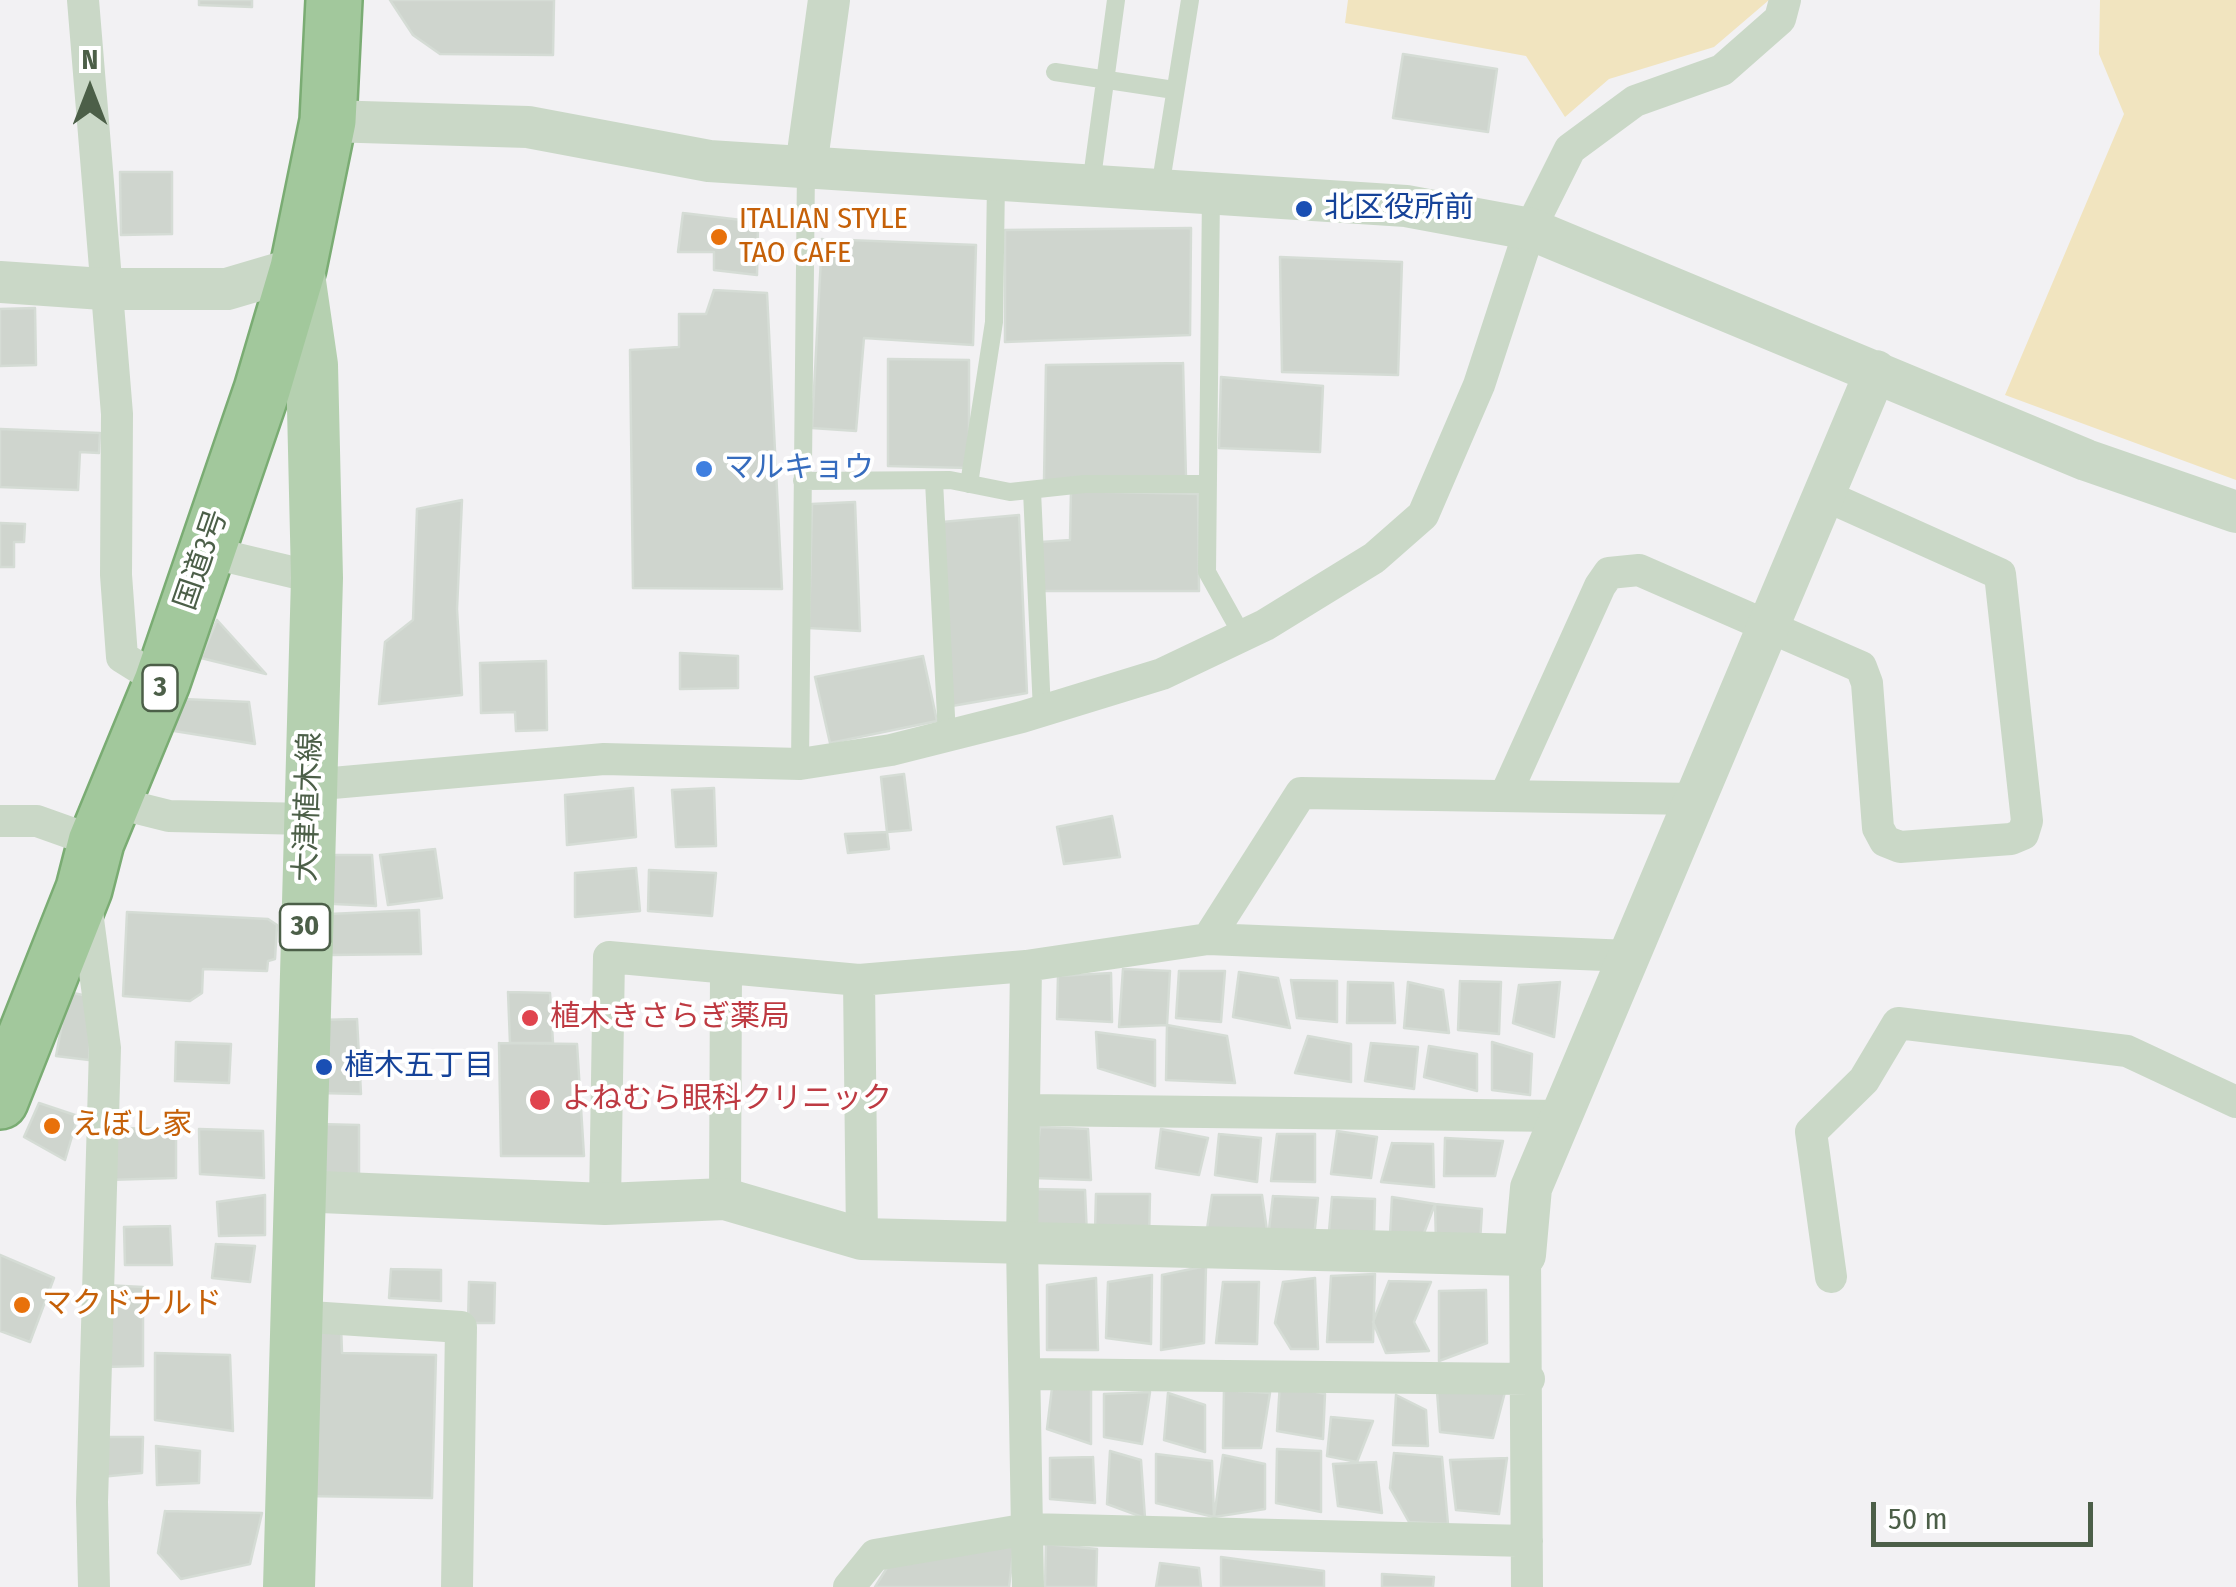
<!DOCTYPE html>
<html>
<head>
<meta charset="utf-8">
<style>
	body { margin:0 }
	#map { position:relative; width:2236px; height:1587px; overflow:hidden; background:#f2f1f3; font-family:"Fira Sans Condensed",sans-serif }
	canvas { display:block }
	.north { position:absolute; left:40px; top:40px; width:100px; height:100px; -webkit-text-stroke:8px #fff; paint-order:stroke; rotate:0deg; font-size:28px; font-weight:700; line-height:40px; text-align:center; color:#4c5f48 }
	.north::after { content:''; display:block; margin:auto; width:35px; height:45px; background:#4c5f48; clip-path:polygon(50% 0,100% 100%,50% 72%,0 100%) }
	.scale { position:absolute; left:1871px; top:1502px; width:222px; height:45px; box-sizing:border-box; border:5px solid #4c5f48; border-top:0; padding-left:12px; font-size:30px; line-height:35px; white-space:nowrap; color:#4c5f48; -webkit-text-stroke:8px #fff; paint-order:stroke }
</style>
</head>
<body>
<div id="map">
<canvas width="2236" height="1587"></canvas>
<div class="north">N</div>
<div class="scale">50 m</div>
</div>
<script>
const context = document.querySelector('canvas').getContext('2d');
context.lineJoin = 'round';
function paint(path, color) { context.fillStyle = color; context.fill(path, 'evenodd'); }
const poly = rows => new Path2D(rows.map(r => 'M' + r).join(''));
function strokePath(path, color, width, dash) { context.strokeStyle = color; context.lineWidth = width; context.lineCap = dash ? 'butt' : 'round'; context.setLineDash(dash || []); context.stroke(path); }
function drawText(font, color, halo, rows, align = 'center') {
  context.font = font + ' "Fira Sans Condensed","Noto Sans JP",sans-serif'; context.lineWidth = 8; context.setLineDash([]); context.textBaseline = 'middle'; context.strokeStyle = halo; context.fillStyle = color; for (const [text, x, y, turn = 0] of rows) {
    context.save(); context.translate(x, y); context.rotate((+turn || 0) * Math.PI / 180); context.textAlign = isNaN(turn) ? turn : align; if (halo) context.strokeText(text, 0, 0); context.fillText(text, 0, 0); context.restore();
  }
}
const green = poly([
	[1348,0,1769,0,1714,47,1609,79,1565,117,1526,56,1345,23],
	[2100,0,2236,0,2236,480,2005,395,2124,114,2099,54]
]);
const building = poly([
	[199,0,252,0,252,7,199,5,199,0],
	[390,0,554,0,553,55,440,54,413,35,390,0],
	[1403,54,1497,69,1488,132,1393,118,1403,54],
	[120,172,172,172,172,234,121,235,120,172],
	[683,213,758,222,757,275,714,270,714,252,678,252,683,213],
	[1191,228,1190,335,1005,342,1005,230,1191,228],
	[822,239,976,245,973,345,864,338,856,431,812,428,822,239],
	[1280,257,1402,262,1398,375,1282,372,1280,257],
	[714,290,767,293,782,589,633,588,630,350,679,347,679,314,706,314,714,290],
	[35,308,36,365,0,366,0,309,35,308],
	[888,359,969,360,969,468,888,466,888,359],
	[1183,363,1186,478,1044,482,1046,365,1183,363],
	[1221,377,1323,386,1320,452,1219,448,1221,377],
	[0,429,100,433,99,453,80,452,78,490,0,487,0,429],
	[1071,491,1198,494,1199,591,1041,591,1041,542,1070,540,1071,491],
	[462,500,457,609,462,695,379,704,385,642,413,620,417,509,462,500],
	[855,502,860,631,809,628,812,504,855,502],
	[1019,515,1027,693,952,706,942,522,1019,515],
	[0,523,25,524,24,542,14,542,14,567,0,567,0,523],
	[217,620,266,674,201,658,217,620],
	[680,653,738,656,738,688,680,689,680,653],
	[923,656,937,721,830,743,815,677,923,656],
	[546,661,547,730,516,731,515,712,481,713,480,663,546,661],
	[183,699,249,702,255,744,168,730,183,699],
	[904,774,911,830,887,832,881,777,904,774],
	[633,788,636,837,567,845,565,795,633,788],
	[714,788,716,846,676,847,672,790,714,788],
	[1112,816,1120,857,1064,864,1057,827,1112,816],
	[887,832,889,849,848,853,845,834,887,832],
	[435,849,442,898,388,905,380,855,435,849],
	[315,855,372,855,376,906,314,903,315,855],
	[636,868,640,911,575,917,575,873,636,868],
	[649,870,716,873,712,916,648,911,649,870],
	[419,910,421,954,329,955,329,914,419,910],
	[127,912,268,919,277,925,275,959,268,961,267,971,203,969,202,993,190,1001,123,996,127,912],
	[1123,969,1170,971,1167,1025,1119,1027,1123,969],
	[1179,971,1225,971,1221,1022,1176,1018,1179,971],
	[1239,972,1278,978,1290,1028,1233,1017,1239,972],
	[1111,973,1112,1022,1057,1019,1058,976,1111,973],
	[1291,980,1337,981,1337,1022,1297,1018,1291,980],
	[1460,981,1501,982,1499,1034,1458,1030,1460,981],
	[1348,982,1393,983,1395,1023,1347,1023,1348,982],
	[1408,982,1443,990,1449,1033,1404,1028,1408,982],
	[1560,982,1554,1037,1513,1023,1519,985,1560,982],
	[68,992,93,997,89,1060,56,1056,68,992],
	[508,992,550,993,553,1043,510,1043,508,992],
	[357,1019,361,1094,319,1093,319,1020,357,1019],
	[1167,1025,1227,1036,1235,1083,1166,1080,1167,1025],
	[1096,1032,1155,1040,1155,1086,1098,1068,1096,1032],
	[1308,1036,1351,1044,1351,1082,1295,1073,1308,1036],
	[176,1042,231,1044,229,1083,175,1081,176,1042],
	[1492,1042,1532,1054,1530,1095,1492,1090,1492,1042],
	[499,1043,577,1044,584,1156,501,1156,499,1043],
	[1371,1043,1418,1047,1414,1089,1365,1081,1371,1043],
	[1429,1046,1477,1054,1477,1091,1424,1077,1429,1046],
	[39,1103,78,1116,65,1160,24,1137,39,1103],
	[317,1124,359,1125,359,1179,318,1180,317,1124],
	[1040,1127,1088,1129,1091,1180,1034,1178,1040,1127],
	[103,1128,176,1129,176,1178,106,1180,103,1128],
	[199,1129,263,1131,264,1178,200,1174,199,1129],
	[1161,1129,1208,1138,1199,1175,1156,1168,1161,1129],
	[1337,1131,1377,1137,1371,1178,1331,1174,1337,1131],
	[1219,1134,1261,1138,1257,1182,1215,1175,1219,1134],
	[1277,1134,1315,1134,1315,1182,1271,1181,1277,1134],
	[1445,1138,1503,1141,1495,1176,1444,1176,1445,1138],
	[1392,1143,1433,1144,1434,1187,1381,1182,1392,1143],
	[1032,1189,1085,1190,1087,1236,1031,1236,1032,1189],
	[1096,1194,1150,1194,1149,1239,1095,1231,1096,1194],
	[265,1195,265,1235,219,1236,217,1202,265,1195],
	[1212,1195,1262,1195,1268,1238,1206,1236,1212,1195],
	[1273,1196,1318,1198,1314,1238,1268,1238,1273,1196],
	[1332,1197,1375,1199,1374,1236,1329,1231,1332,1197],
	[1392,1197,1435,1204,1421,1241,1390,1234,1392,1197],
	[1435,1204,1482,1209,1480,1243,1436,1243,1435,1204],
	[170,1226,172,1265,125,1265,124,1227,170,1226],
	[216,1244,255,1246,250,1282,212,1278,216,1244],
	[0,1255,54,1278,30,1342,0,1331,0,1255],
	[1206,1266,1204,1343,1161,1350,1162,1275,1206,1266],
	[391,1269,441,1270,441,1301,389,1298,391,1269],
	[1375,1274,1373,1342,1327,1342,1331,1276,1375,1274],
	[1152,1275,1151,1344,1106,1338,1108,1282,1152,1275],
	[1096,1278,1098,1350,1047,1350,1047,1285,1096,1278],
	[1315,1278,1318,1349,1291,1349,1275,1323,1283,1282,1315,1278],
	[1389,1281,1431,1282,1414,1322,1429,1351,1386,1353,1373,1322,1389,1281],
	[469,1282,495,1283,494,1323,468,1323,469,1282],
	[1223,1282,1259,1282,1257,1344,1216,1343,1223,1282],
	[104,1285,143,1287,143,1366,103,1367,104,1285],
	[1486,1290,1487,1343,1439,1361,1439,1291,1486,1290],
	[341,1324,342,1353,436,1355,432,1498,304,1496,302,1325,341,1324],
	[155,1353,230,1355,233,1431,155,1420,155,1353],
	[1280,1383,1325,1394,1323,1439,1277,1431,1280,1383],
	[1091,1386,1091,1444,1047,1429,1052,1388,1091,1386],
	[1224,1390,1270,1393,1261,1448,1223,1448,1224,1390],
	[1437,1391,1505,1392,1493,1438,1440,1432,1437,1391],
	[1150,1392,1142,1444,1104,1437,1104,1394,1150,1392],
	[1168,1393,1205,1405,1205,1452,1164,1440,1168,1393],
	[1396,1395,1426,1410,1428,1446,1393,1445,1396,1395],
	[1331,1417,1373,1421,1357,1462,1327,1456,1331,1417],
	[99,1437,143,1437,142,1473,100,1477,99,1437],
	[156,1446,200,1451,199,1483,157,1485,156,1446],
	[1277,1449,1321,1451,1321,1512,1276,1503,1277,1449],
	[1110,1451,1141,1460,1145,1518,1107,1504,1110,1451],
	[1394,1453,1442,1457,1448,1524,1409,1522,1390,1488,1394,1453],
	[1156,1454,1212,1461,1214,1517,1156,1503,1156,1454],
	[1223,1455,1265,1464,1265,1509,1214,1517,1223,1455],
	[1093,1457,1095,1503,1050,1499,1050,1458,1093,1457],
	[1507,1458,1499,1514,1456,1510,1450,1460,1507,1458],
	[1376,1462,1382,1513,1338,1506,1333,1464,1376,1462],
	[165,1511,262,1513,250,1564,181,1579,158,1553,165,1511],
	[1046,1544,1097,1549,1096,1587,1045,1587,1046,1544],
	[1014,1546,1009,1587,875,1587,890,1563,1014,1546],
	[1221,1557,1324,1571,1324,1587,1221,1587,1221,1557],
	[1160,1563,1199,1568,1201,1587,1156,1587,1160,1563],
	[1382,1574,1434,1577,1433,1587,1382,1587,1382,1574]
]);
const service = poly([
	[1055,72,1174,90],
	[1091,185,1116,0],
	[1160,188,1190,0],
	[1211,193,1207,572,1242,635],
	[802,481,950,480,1010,492,1084,484,1208,484],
	[934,481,947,736],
	[969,484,994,322,996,181],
	[1032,491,1042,711],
	[800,764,806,167]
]);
const minor = poly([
	[83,0,117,414,116,575,122,657,162,682],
	[204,551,317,578],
	[310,785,604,759,800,764,891,750,1022,717,1162,674,1265,625,1374,558,1423,515,1479,385,1530,229,1570,149,1635,101,1722,70,1780,19,1785,0],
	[1505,796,1600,586,1609,573,1639,570,1861,667,1867,683,1878,828,1885,841,1900,847,2011,839,2023,834,2027,821,2000,574,1824,495],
	[113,802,169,816,308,819],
	[0,821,37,821,96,842],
	[86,904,105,1048,92,1502,94,1587],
	[1630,956,1208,939,1301,793,1696,799],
	[1026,966,1022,1245,1028,1587],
	[859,980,862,1239],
	[1026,1110,1563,1116],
	[725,1199,726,969],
	[605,1204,609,957,859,980,1026,966,1208,939],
	[1525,1255,1527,1587],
	[1831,1277,1811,1132,1864,1080,1898,1023,2127,1051,2236,1102],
	[295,1316,461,1327,457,1587],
	[1027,1374,1529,1379],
	[849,1587,875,1555,1028,1529,1527,1541]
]);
const tertiary = poly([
	[328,121,528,127,709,161,1406,206,1530,229,2086,460,2236,512],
	[806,167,829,0],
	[0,282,103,289,227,289,298,268],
	[297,1191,605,1204,725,1199,862,1239,1525,1255,1531,1188,1876,371]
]);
const primary = poly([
	[289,1587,317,578,312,365,298,268]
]);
const trunk = poly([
	[0,1101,84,889,96,842,162,682,262,390,298,268,328,121,334,0]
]);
const markers = [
	[1304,209,10,"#1a4fb4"],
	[719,237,10,"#e8710a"],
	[704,469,10,"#3f7fe0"],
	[530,1018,10,"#e0444e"],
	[324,1067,10,"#1a4fb4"],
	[540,1100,12,"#e0444e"],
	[52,1126,10,"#e8710a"],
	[22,1305,10,"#e8710a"]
];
const shields = [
	[160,688,35],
	[305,927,50]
];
const shieldNames = [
	["3",160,688],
	["30",305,927]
];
const transitNames = [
	["北区役所前",1324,209],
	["植木五丁目",344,1067]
];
const foodNames = [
	["ITALIAN STYLE",739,220],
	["TAO CAFE",739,254],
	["えぼし家",72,1126],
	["マクドナルド",42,1305]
];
const shopNames = [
	["マルキョウ",724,469]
];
const streetNames = [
	["国道3号",202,560,-71],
	["大津植木線",309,807,-88]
];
const healthNames = [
	["植木きさらぎ薬局",550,1018],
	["よねむら眼科クリニック",562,1100]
];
paint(green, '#f1e4bf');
paint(building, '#cfd5ce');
strokePath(building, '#d5dcd5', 2.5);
strokePath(trunk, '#7aac73', 60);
strokePath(service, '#cad8c7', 18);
strokePath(minor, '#cad8c7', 32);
strokePath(tertiary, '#cad8c7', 42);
strokePath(primary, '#b5d0b0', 52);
strokePath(trunk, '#a2c89c', 55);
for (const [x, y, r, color] of markers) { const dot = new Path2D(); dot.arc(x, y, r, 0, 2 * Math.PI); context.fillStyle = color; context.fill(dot); strokePath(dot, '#fff', 4); }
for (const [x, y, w] of shields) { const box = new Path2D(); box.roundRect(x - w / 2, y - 23, w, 46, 8); context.fillStyle = '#fff'; context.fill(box); strokePath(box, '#4c5f48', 2.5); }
drawText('bold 28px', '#4c5f48', null, shieldNames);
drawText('30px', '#164399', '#fff', transitNames, 'left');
drawText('30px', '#c56008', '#fff', foodNames, 'left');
drawText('30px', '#366cbe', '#fff', shopNames, 'left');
drawText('30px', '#4c5f48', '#fff', streetNames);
drawText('30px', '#be3a42', '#fff', healthNames, 'left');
</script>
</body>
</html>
